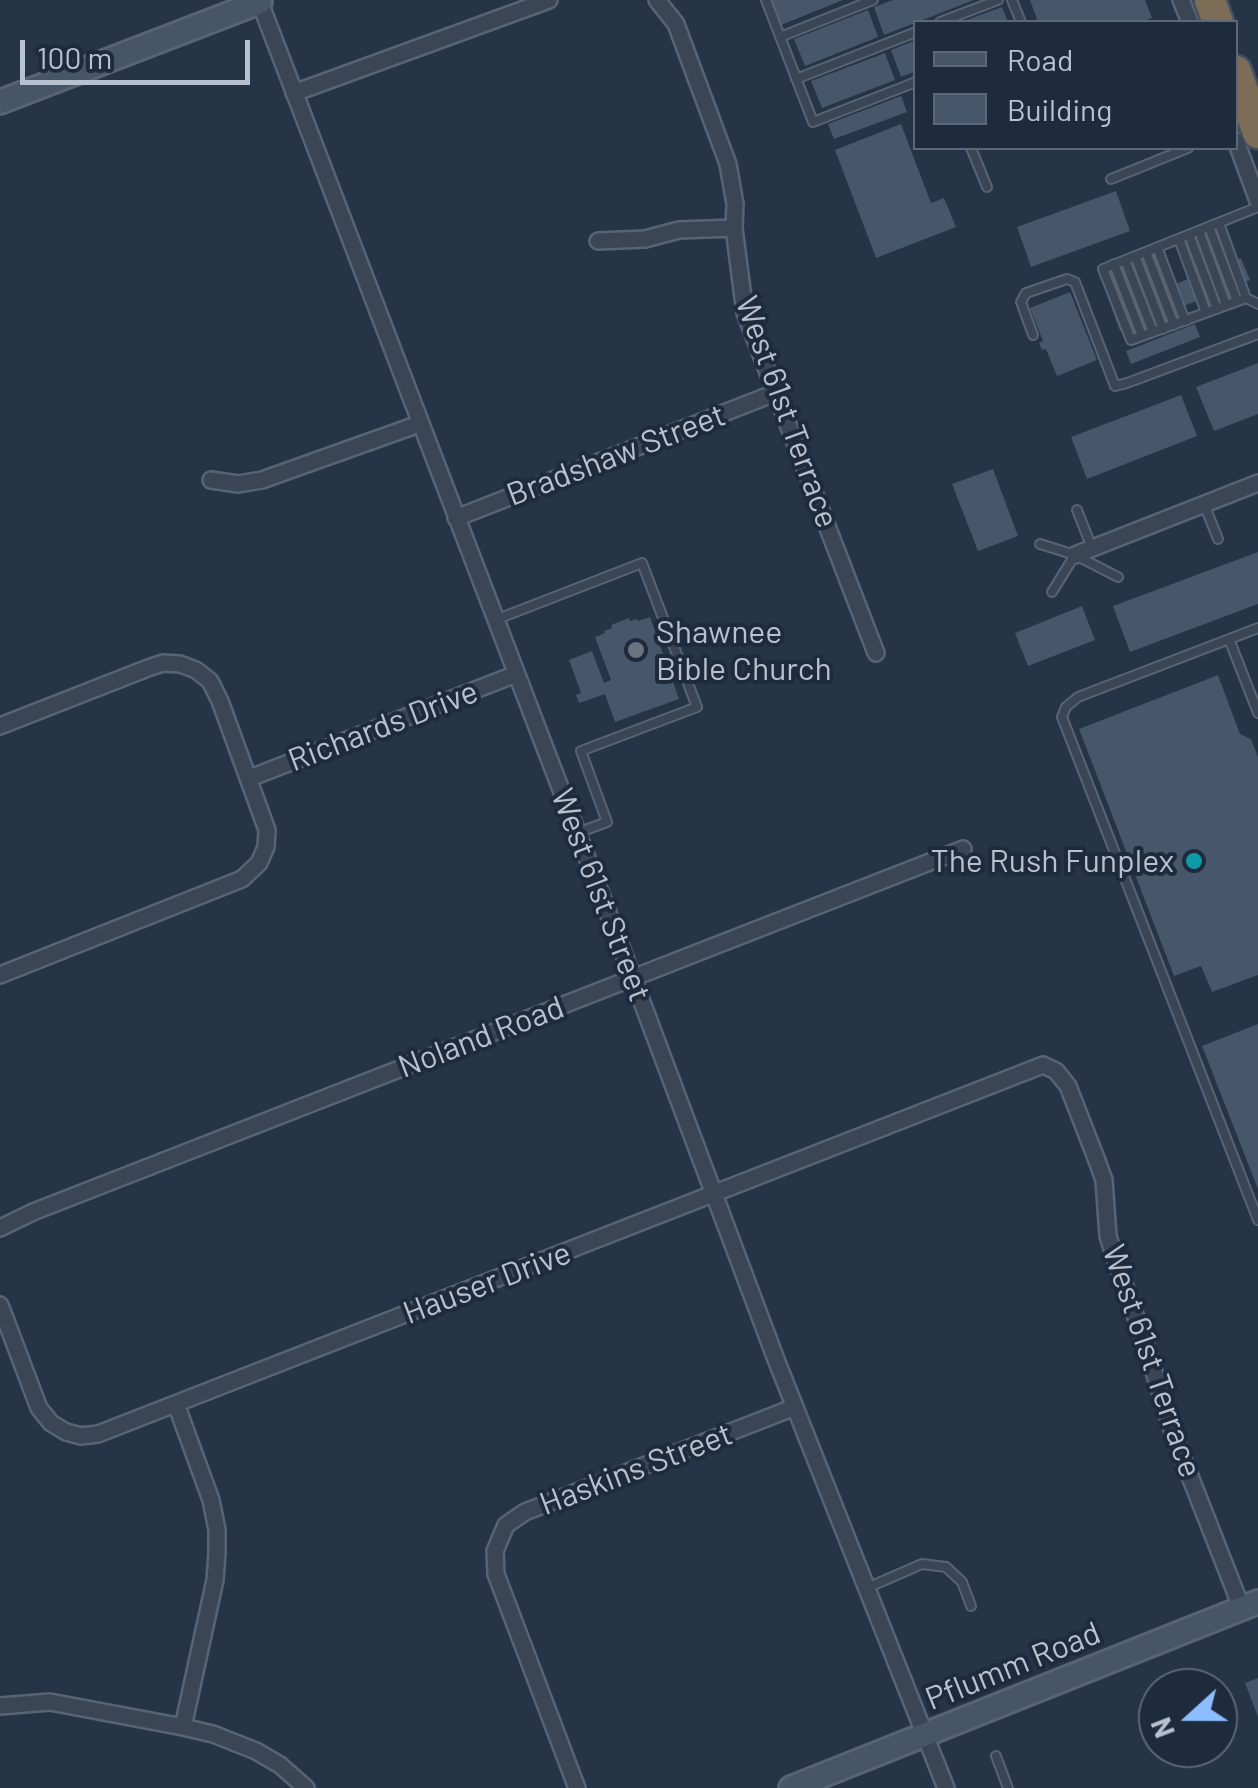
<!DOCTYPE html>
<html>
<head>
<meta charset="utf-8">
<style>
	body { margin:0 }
	#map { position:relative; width:1258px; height:1788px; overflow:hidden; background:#253447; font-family:Barlow,sans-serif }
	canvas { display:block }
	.legend { position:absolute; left:913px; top:20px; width:325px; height:130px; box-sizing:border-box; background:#1e2b3c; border:2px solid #5c6777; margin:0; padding:12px 18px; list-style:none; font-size:30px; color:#b8c1cf }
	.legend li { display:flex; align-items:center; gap:20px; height:50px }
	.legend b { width:50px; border:2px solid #5c6777 }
	.north { position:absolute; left:1138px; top:1668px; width:100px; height:100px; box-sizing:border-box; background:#1e2b3c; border:2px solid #5c6777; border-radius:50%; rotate:249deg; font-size:28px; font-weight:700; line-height:40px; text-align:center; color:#b8c1cf }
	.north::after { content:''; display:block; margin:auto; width:35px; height:45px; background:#8dbcff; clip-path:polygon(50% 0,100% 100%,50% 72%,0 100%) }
	.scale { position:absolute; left:20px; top:40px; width:230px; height:45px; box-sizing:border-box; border:5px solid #b8c1cf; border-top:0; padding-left:12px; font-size:30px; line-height:35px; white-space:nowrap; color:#b8c1cf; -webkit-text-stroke:8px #1e2b3c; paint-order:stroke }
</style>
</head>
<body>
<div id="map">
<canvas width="1258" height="1788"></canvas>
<ul class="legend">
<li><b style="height:12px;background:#475569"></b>Road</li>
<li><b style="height:28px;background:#46566b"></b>Building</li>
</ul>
<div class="north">N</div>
<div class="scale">100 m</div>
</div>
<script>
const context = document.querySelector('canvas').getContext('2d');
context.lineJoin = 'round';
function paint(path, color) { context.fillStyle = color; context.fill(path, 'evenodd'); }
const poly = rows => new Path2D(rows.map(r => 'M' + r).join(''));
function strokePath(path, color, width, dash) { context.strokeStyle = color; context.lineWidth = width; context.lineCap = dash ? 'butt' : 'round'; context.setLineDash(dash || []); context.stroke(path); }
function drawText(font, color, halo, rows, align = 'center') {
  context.font = font + ' Barlow,sans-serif'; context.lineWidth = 8; context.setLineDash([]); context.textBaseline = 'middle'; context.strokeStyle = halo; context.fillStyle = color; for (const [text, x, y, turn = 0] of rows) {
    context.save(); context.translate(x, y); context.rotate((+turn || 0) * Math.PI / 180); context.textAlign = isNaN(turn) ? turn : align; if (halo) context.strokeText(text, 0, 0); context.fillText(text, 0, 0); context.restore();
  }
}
const building = poly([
	[771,0,843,0,781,25],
	[893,0,974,0,884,35,874,7],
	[1030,0,1145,0,1152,18,1141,22,1038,22],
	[1002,7,1008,22,961,22],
	[868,10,878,37,805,66,794,39],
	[916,40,916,71,901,77,891,50],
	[885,53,895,80,822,108,811,81],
	[901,96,907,112,834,139,828,124],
	[901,124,931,203,944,198,956,227,876,258,835,150],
	[1116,191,1130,231,1031,267,1017,227],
	[1241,258,1250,280,1120,331,1112,309],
	[1070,292,1097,360,1057,376,1046,349,1042,350,1039,343,1043,341,1030,308],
	[1195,324,1200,337,1131,364,1126,351],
	[1258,363,1258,414,1214,431,1196,387],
	[1181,395,1197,436,1087,479,1071,437],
	[993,469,1018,536,978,551,952,484],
	[1258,552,1258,604,1130,652,1113,606],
	[1082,606,1095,640,1028,666,1015,633],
	[650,617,679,699,615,722,605,694,579,703,576,695,581,693,569,660,592,651,604,683,611,680,595,637,605,633,604,631,612,628,611,625,629,618,630,621,637,619,638,621],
	[1218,675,1240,734,1251,739,1258,757,1258,975,1212,992,1201,966,1174,976,1079,729],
	[1258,1024,1258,1189,1202,1046],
	[1258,1678,1258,1717,1245,1683]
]);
const lane = poly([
	[766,0,813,122,916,82],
	[1012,0,1021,22],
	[940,22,998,0],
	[780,37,873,0],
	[796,79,916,32],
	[971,148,987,187],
	[1111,179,1188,148],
	[1258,207,1103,269,1131,340,1246,298,1258,304],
	[1219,223,1246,298],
	[1209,227,1237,301],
	[1199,231,1226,305],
	[1189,235,1217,309],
	[1179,239,1206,312],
	[1157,247,1185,321],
	[1146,252,1174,325],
	[1135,256,1163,329],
	[1125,260,1153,332],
	[1114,264,1142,336],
	[1033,335,1021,302,1026,293,1067,279,1075,282,1115,386,1127,383,1258,334],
	[1204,504,1218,539],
	[1077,510,1092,548],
	[1040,544,1075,555,1118,577],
	[1052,592,1075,555],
	[495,620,642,563,697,707,581,751,607,822,577,833],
	[1258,628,1078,697,1066,707,1062,717,1258,1220],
	[1229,639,1258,713],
	[867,1588,922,1564,946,1567,962,1582,971,1606],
	[996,1756,1008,1788]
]);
const street = poly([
	[259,0,633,978,777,1362,946,1788],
	[657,0,676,24,728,164,735,204,734,228,745,313,876,653],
	[1181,0,1190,22],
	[294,93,549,0],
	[1236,141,1258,201],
	[598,241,645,239,679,230,734,228],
	[211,480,238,484,262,480,419,424],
	[456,518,775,393],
	[1075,555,1258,483],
	[0,726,148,668,163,663,180,664,196,670,210,681,220,701,267,830,266,847,259,863,242,879,0,975],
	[250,778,516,674],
	[0,1228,33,1212,963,849],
	[0,1305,39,1408,51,1423,66,1432,81,1436,98,1434,1043,1065,1056,1071,1068,1086,1096,1158,1104,1180,1108,1236,1114,1255,1145,1343,1173,1433,1242,1609],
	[176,1404,211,1500,217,1530,217,1553,215,1580,183,1727],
	[0,1706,50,1702,183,1727,213,1734,256,1751,280,1765,306,1788],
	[577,1788,496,1574,495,1551,506,1525,525,1512,795,1407]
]);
const secondary = poly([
	[0,102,260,2],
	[791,1788,1258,1602]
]);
const highway = poly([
	[1210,0,1218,22],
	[1236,71,1258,133]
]);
const markers = [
	[636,650,10,"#6b7280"],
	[1194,861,10,"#0f9aa8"]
];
const streetNames = [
	["West 61st Terrace",787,412,70],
	["Bradshaw Street",616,455,-21],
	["Richards Drive",383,726,-21],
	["West 61st Street",601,895,69],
	["Noland Road",481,1037,-21],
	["Hauser Drive",487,1283,-21],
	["West 61st Terrace",1152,1361,71],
	["Haskins Street",636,1469,-21],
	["Pflumm Road",1013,1666,-22]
];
const poiNames = [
	["Shawnee",656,632],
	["Bible Church",656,669],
	["The Rush Funplex",1174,861,"right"]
];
paint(building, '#46566b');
strokePath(lane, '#586473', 12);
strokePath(street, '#586473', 20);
strokePath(secondary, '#586473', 28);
strokePath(highway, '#445160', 35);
strokePath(lane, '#3a4656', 8);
strokePath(street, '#3a4656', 15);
strokePath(secondary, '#475569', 22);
strokePath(highway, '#7d6c56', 30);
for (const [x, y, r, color] of markers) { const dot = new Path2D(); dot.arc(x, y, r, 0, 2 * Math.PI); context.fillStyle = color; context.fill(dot); strokePath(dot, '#1e2b3c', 4); }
drawText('32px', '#b8c1cf', '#1e2b3c', streetNames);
drawText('32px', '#b8c1cf', '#1e2b3c', poiNames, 'left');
</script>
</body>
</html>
